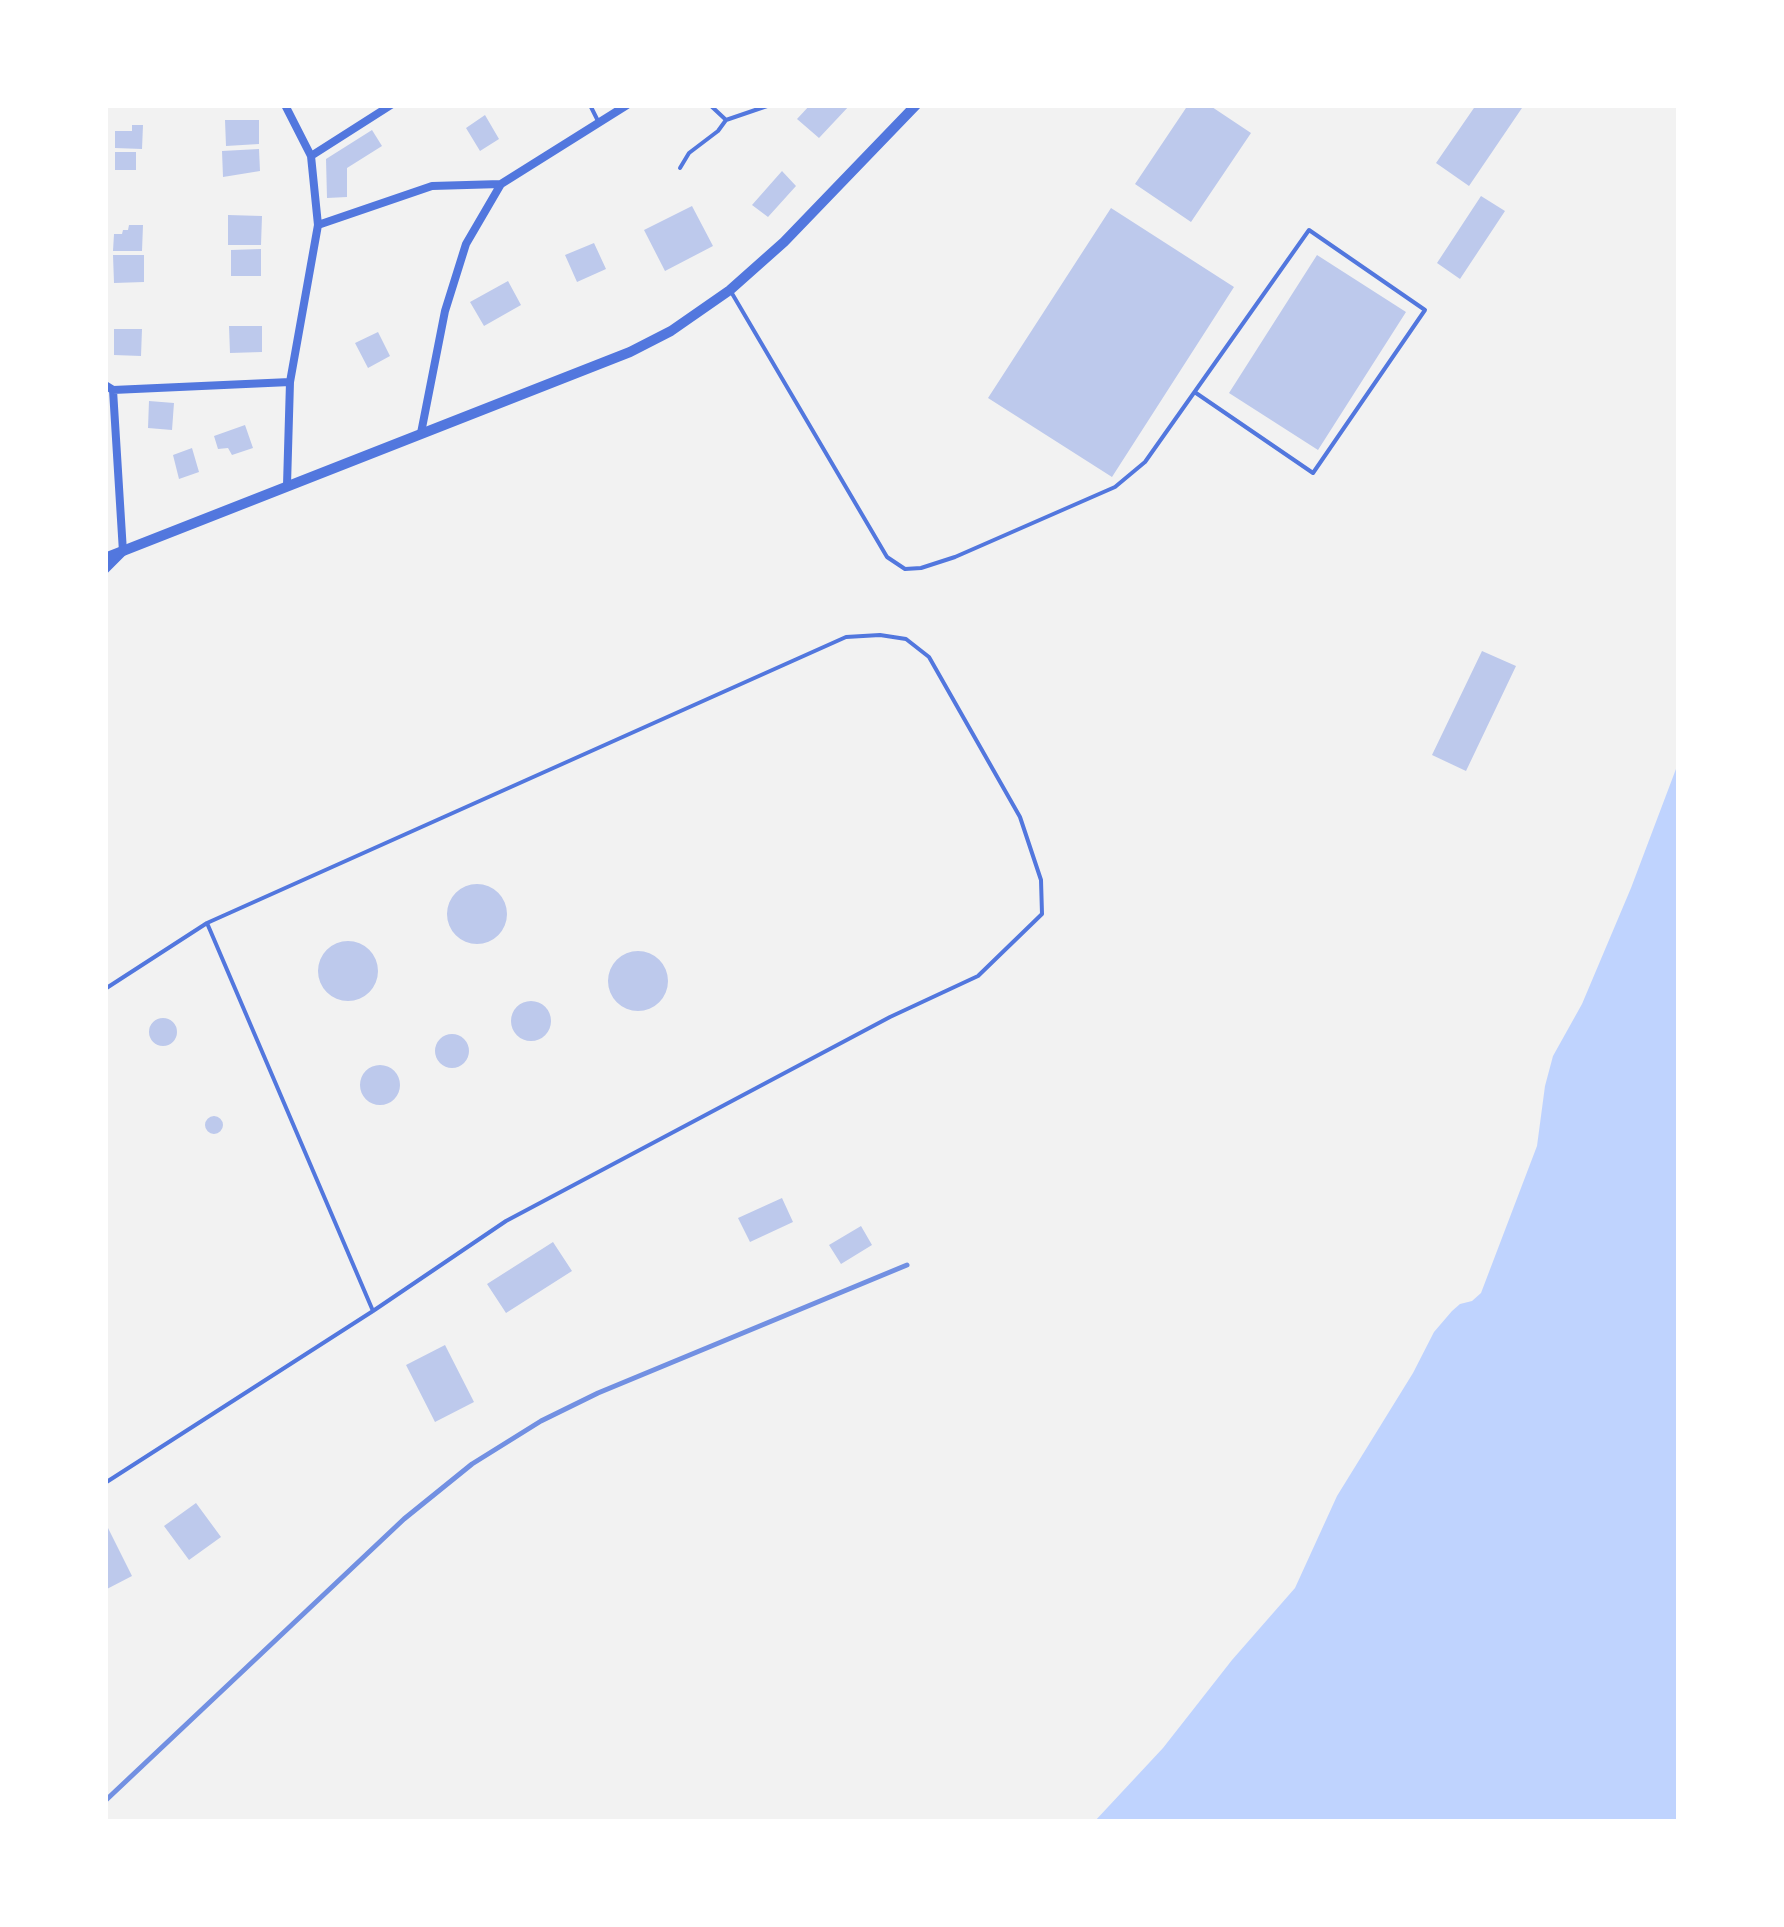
<!DOCTYPE html>
<html>
<head>
<meta charset="utf-8">
<style>
	body { margin:0 }
	#map { position:relative; width:1784px; height:1927px; overflow:hidden; background:#f2f2f2; font-family:"Source Serif 4",serif }
	canvas { display:block }
	.frame { position:absolute; inset:0; border:108px solid #fff; pointer-events:none }
</style>
</head>
<body>
<div id="map">
<canvas width="1784" height="1927"></canvas>
<div class="frame"></div>
</div>
<script>
const context = document.querySelector('canvas').getContext('2d');
context.lineJoin = 'round';
function paint(path, color) { context.fillStyle = color; context.fill(path, 'evenodd'); }
const poly = rows => new Path2D(rows.map(r => 'M' + r).join(''));
function strokePath(path, color, width, dash) { context.strokeStyle = color; context.lineWidth = width; context.lineCap = dash ? 'butt' : 'round'; context.setLineDash(dash || []); context.stroke(path); }
const water = poly([
	[1679,761,1679,1822,1094,1822,1163,1748,1232,1660,1295,1588,1337,1496,1413,1373,1434,1332,1452,1311,1460,1304,1472,1301,1481,1293,1537,1146,1545,1086,1553,1056,1582,1004,1631,888]
]);
const building = poly([
	[810,105,850,105,819,138,797,119],
	[1188,105,1209,105,1251,133,1191,222,1135,184],
	[1476,105,1524,105,1469,186,1436,163],
	[485,115,499,139,480,151,466,128],
	[225,120,259,120,259,144,226,146],
	[132,125,143,125,142,149,115,148,115,131,132,131],
	[372,130,382,146,347,168,347,197,327,198,326,159],
	[259,149,260,171,223,177,222,151],
	[115,152,136,152,136,170,115,170],
	[782,171,796,186,768,217,752,205],
	[1481,196,1505,211,1460,279,1437,263],
	[692,206,713,246,665,271,644,230],
	[1111,208,1234,287,1112,477,988,398],
	[228,215,262,216,261,245,228,245],
	[129,225,143,225,142,251,113,251,114,234,122,234,123,230,128,230],
	[594,243,606,269,577,282,565,255],
	[261,249,261,276,231,276,231,250],
	[113,255,144,255,144,282,114,283],
	[1317,255,1406,312,1318,450,1229,393],
	[508,281,521,305,484,326,470,302],
	[229,326,262,326,262,352,230,353],
	[114,329,142,329,141,356,114,355],
	[378,332,390,356,368,368,355,343],
	[149,401,174,403,172,430,148,428],
	[245,425,253,448,232,455,228,448,218,449,214,436],
	[192,448,199,472,179,479,173,455],
	[1482,651,1516,666,1466,771,1432,755],
	'447 914a30 30 0 1 1 60 0a30 30 0 1 1-60 0Z',
	'318 971a30 30 0 1 1 60 0a30 30 0 1 1-60 0Z',
	'608 981a30 30 0 1 1 60 0a30 30 0 1 1-60 0Z',
	'511 1021a20 20 0 1 1 40 0a20 20 0 1 1-40 0Z',
	'149 1032a14 14 0 1 1 28 0a14 14 0 1 1-28 0Z',
	'435 1051a17 17 0 1 1 34 0a17 17 0 1 1-34 0Z',
	'360 1085a20 20 0 1 1 40 0a20 20 0 1 1-40 0Z',
	'205 1125a9 9 0 1 1 18 0a9 9 0 1 1-18 0Z',
	[782,1198,793,1222,750,1242,738,1218],
	[861,1226,872,1245,841,1264,829,1245],
	[553,1242,572,1271,506,1313,487,1284],
	[445,1345,474,1402,435,1422,406,1365],
	[196,1503,221,1537,189,1560,164,1526],
	[108,1528,132,1576,105,1590,105,1529]
]);
const service = poly([
	[590,105,598,121],
	[710,105,725,119],
	[680,168,689,153,718,131,726,120,770,105],
	[730,290,887,557,905,569,921,568,955,557,1115,487,1145,462,1309,230,1425,310,1313,473,1196,393],
	[207,923,846,637,880,635,906,639,929,657,1020,817,1041,880,1042,914,978,976,890,1017,506,1221,373,1311],
	[105,989,207,923,373,1311,105,1483]
]);
const minor = poly([
	[285,105,311,156,318,225,290,382,287,485],
	[311,156,391,105],
	[318,225,432,186,501,184],
	[105,385,113,390,123,552,105,570],
	[113,390,290,382],
	[421,433,445,311,466,244,501,184,627,105]
]);
const tertiary = poly([
	[105,558,630,352,671,331,730,290,784,242,916,105]
]);
const rail = poly([
	[105,1801,404,1519,472,1464,541,1421,598,1393,907,1265]
]);
paint(water, '#bfd3fe');
paint(building, '#bdc9ec');
strokePath(service, '#5277de', 4);
strokePath(minor, '#5277de', 8);
strokePath(tertiary, '#5277de', 10);
strokePath(rail, '#7290e2', 5);
</script>
</body>
</html>
